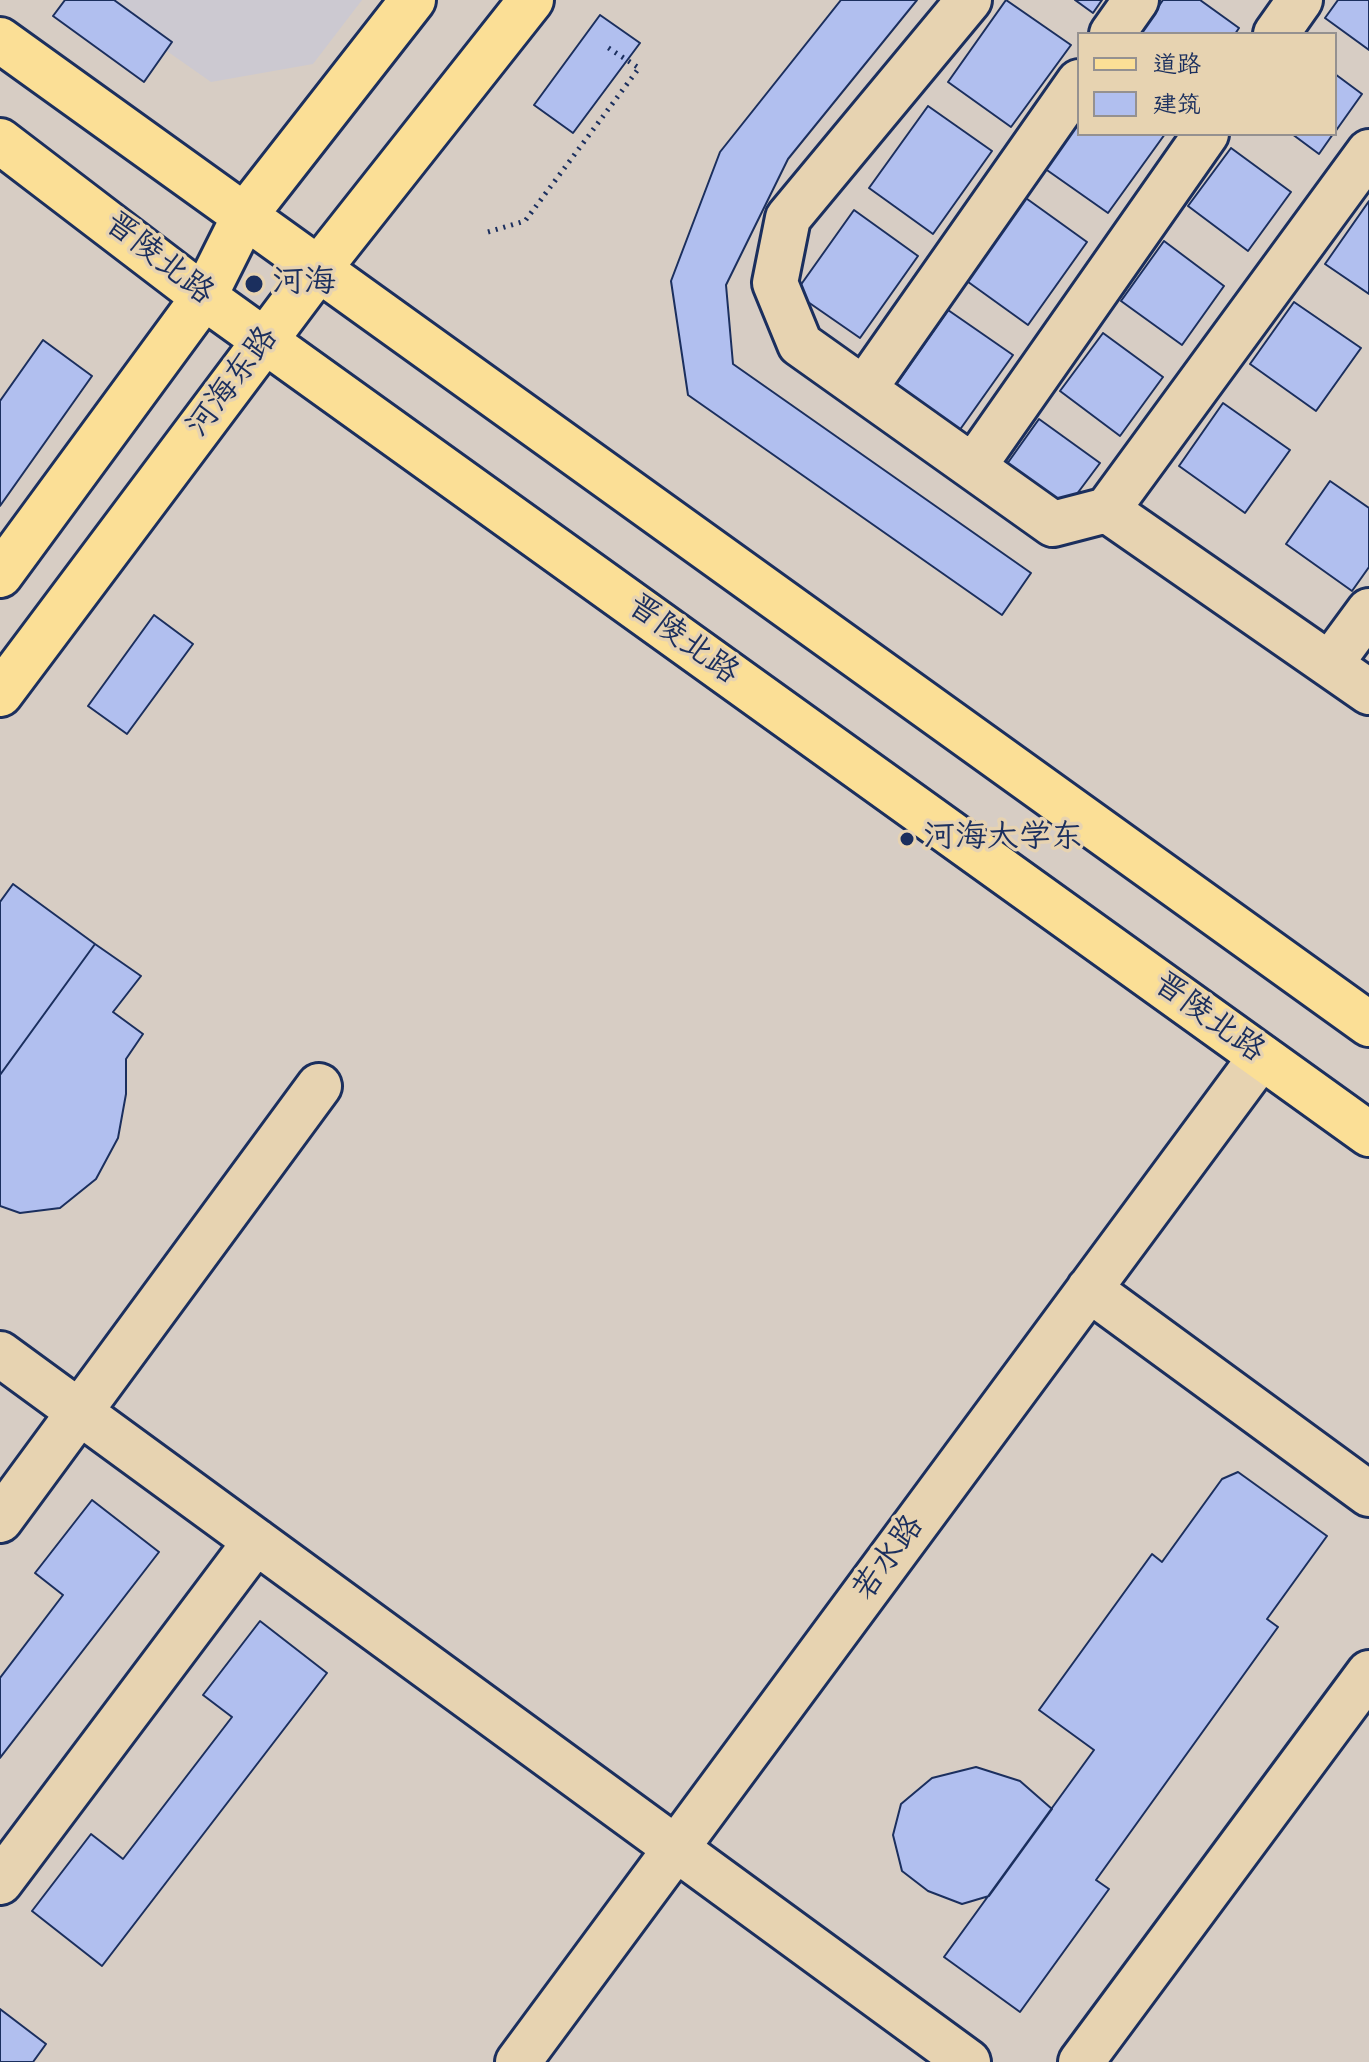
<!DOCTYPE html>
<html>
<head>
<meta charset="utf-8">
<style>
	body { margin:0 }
	#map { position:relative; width:1369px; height:2062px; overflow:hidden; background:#d7cdc4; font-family:Mynerve,"LXGW WenKai TC",sans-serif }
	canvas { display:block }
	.legend { position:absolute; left:1077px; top:32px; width:260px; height:104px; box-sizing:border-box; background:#e7d3b1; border:2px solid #959190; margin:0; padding:10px 14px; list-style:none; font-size:24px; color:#1b2f5e }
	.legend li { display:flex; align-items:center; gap:16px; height:40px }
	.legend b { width:40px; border:2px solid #959190 }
</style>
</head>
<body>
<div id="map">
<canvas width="1369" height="2062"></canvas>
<ul class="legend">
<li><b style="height:10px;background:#fbdf96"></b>道路</li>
<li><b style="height:22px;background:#b1bfef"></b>建筑</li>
</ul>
</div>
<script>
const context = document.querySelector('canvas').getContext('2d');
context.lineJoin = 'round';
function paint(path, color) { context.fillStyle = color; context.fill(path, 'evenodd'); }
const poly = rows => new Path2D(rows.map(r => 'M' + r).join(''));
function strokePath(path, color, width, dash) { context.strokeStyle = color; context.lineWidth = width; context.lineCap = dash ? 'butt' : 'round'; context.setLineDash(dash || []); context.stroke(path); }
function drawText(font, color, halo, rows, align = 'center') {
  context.font = font + ' Mynerve,"LXGW WenKai TC",sans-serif'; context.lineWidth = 7; context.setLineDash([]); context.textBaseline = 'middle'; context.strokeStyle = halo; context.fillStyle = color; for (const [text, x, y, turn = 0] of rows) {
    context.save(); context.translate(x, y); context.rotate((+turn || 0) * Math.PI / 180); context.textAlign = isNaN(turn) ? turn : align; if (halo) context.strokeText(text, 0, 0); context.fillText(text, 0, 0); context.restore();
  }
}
const built = poly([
	[94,0,362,0,313,64,211,82]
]);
const building = poly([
	[65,0,114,0,172,42,144,82,53,16,65,0],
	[841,0,917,0,788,159,726,285,733,364,1031,573,1002,615,688,395,671,281,720,152,841,0],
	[1006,0,1071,45,1011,127,948,82,1006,0],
	[1075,0,1102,0,1093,13,1075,0],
	[1163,0,1200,0,1239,28,1235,34,1139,34,1163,0],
	[1338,0,1369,0,1369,50,1325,18,1338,0],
	[600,15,640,43,573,133,534,105,600,15],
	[1335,74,1362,94,1335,132,1335,74],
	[928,106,992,151,933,234,869,188,928,106],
	[1079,119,1079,134,1165,134,1108,213,1044,168,1079,119],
	[1292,134,1333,134,1319,154,1292,134],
	[1231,148,1291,192,1248,251,1188,206,1231,148],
	[1023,196,1087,242,1028,325,964,279,1023,196],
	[1369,201,1369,294,1325,264,1369,201],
	[854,210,918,256,860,338,795,293,854,210],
	[1164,241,1224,286,1182,345,1121,301,1164,241],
	[1294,302,1361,348,1316,411,1250,364,1294,302],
	[948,310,1013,355,954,438,890,393,948,310],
	[1103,333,1163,377,1120,436,1060,391,1103,333],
	[43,340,92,376,0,506,0,401,43,340],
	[1223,403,1290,450,1245,513,1179,466,1223,403],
	[1039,419,1100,463,1056,522,997,478,1039,419],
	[1330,481,1369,508,1369,567,1352,591,1286,544,1330,481],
	[154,615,193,644,127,734,88,706,154,615],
	[13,884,95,944,0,1075,0,902,13,884],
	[95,944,141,976,113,1012,143,1034,126,1059,126,1094,118,1138,96,1179,60,1208,20,1213,0,1206,0,1075,95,944],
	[1238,1472,1327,1536,1267,1619,1278,1627,1096,1880,1109,1889,1020,2012,944,1957,1094,1750,1039,1710,1152,1554,1162,1562,1222,1479,1238,1472],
	[92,1500,159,1552,0,1758,0,1678,63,1595,35,1573,92,1500],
	[260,1621,327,1673,102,1966,32,1911,91,1834,123,1859,232,1717,203,1695,260,1621],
	[976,1767,1020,1781,1052,1809,989,1896,962,1904,928,1891,902,1871,893,1835,901,1804,932,1778,976,1767],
	[0,2009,46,2044,33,2062,0,2062,0,2009]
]);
const path = poly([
	[488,232,525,221,639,68,607,47]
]);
const minor = poly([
	[969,0,788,218,775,283,800,344,1053,524,1107,510,1369,692],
	[1112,34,1136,0],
	[1276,34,1300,0],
	[864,389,1079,82],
	[973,467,1206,134],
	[1107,510,1369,152],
	[1330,664,1369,611],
	[1089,1289,1369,1494],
	[0,1354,968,2062],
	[0,1520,319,1086],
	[0,1882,256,1541],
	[518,2062,1261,1057],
	[1081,2062,1369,1673]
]);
const major = poly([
	[0,40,1369,1024],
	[0,141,204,297,1369,1134],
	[0,575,204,297,245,215,413,0],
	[0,694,320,267,531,0]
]);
const markers = [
	[254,284,10,"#1b2f5e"],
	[907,839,8,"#1b2f5e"]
];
const streetNames = [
	["晋陵北路",158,260,38],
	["河海东路",234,383,-53],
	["晋陵北路",682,641,36],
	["晋陵北路",1208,1019,36],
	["若水路",890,1559,-54]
];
const poiNames = [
	["河海",272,284],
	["河海大学东",923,839]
];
paint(built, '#ccc9d1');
paint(building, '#b1bfef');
strokePath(building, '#1b2f5e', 2);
strokePath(minor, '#1b2f5e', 50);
strokePath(major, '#1b2f5e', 50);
strokePath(path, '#1b2f5e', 5, [2, 6]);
strokePath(minor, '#e7d3b1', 44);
strokePath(major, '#fbdf96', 44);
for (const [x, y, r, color] of markers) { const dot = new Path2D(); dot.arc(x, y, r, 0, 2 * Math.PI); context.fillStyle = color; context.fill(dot); strokePath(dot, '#e7d3b1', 3); }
drawText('32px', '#1b2f5e', '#e7d3b1', streetNames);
drawText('32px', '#1b2f5e', '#e7d3b1', poiNames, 'left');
</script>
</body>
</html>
